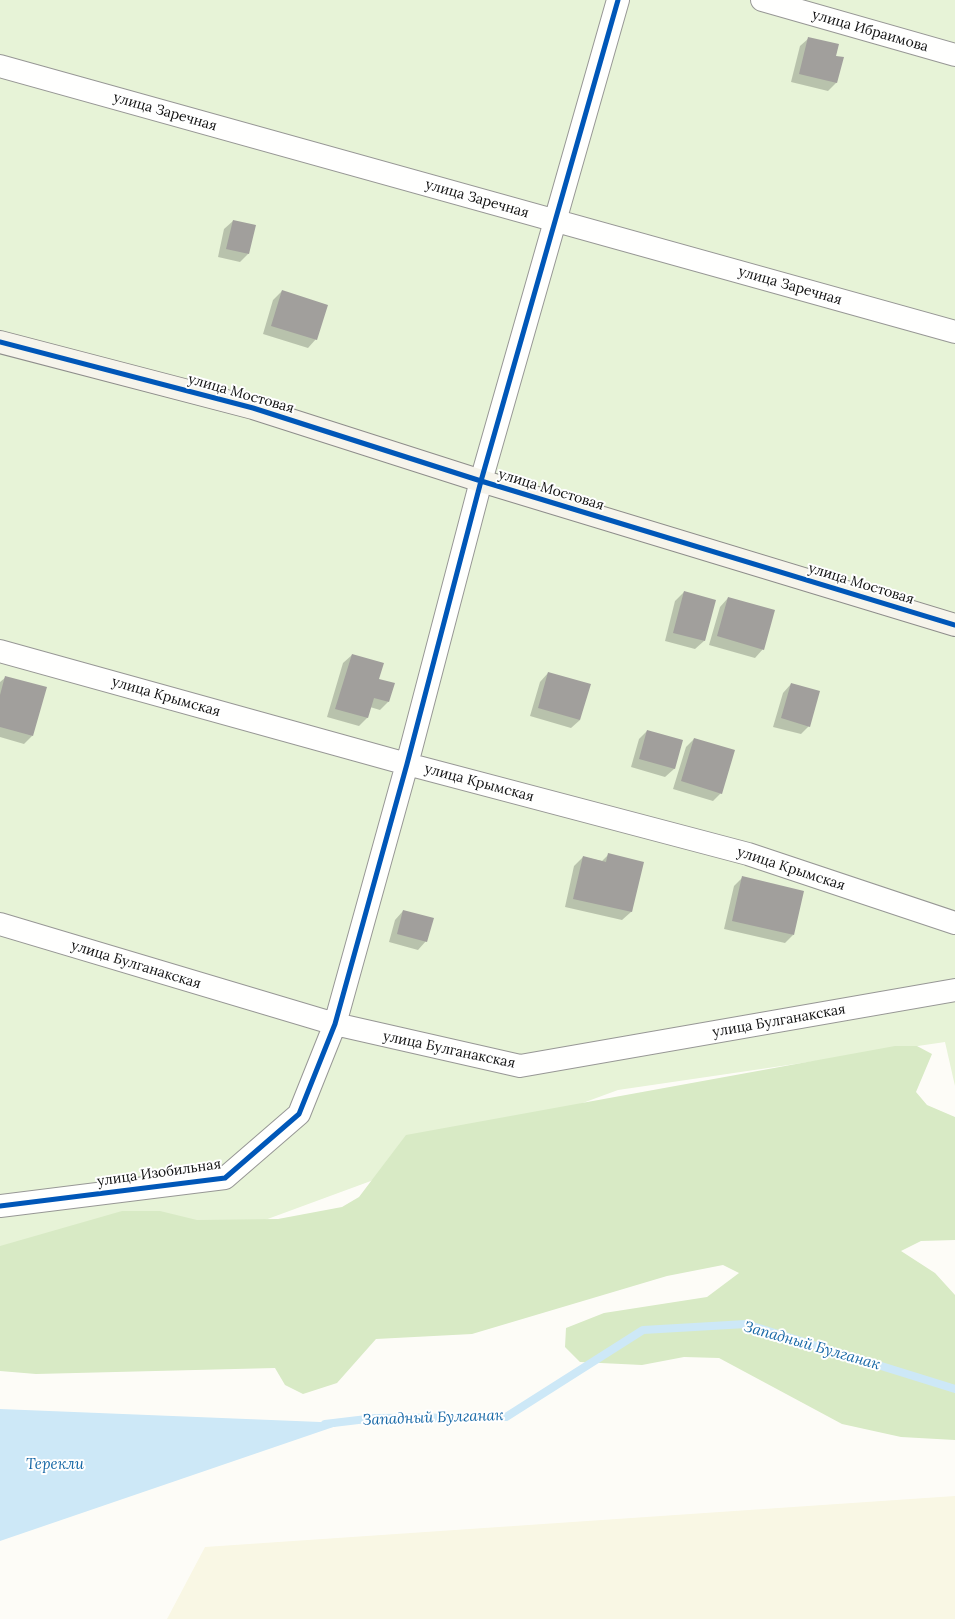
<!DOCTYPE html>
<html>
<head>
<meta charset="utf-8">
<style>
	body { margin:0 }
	canvas { display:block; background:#fdfcf7 }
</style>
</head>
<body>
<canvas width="955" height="1619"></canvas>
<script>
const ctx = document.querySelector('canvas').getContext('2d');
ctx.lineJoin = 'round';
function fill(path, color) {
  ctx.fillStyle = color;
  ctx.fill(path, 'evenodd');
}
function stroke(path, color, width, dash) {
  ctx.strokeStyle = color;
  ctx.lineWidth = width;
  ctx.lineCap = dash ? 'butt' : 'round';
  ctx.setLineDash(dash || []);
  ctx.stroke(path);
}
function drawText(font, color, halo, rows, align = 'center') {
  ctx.font = font + ' Lora,serif';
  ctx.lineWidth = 4;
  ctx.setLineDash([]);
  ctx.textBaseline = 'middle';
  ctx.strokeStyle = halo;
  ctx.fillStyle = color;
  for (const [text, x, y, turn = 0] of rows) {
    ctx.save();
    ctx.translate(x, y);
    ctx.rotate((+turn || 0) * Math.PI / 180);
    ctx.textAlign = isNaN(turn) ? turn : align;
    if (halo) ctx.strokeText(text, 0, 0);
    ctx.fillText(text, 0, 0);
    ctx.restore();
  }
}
const farmland = new Path2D(`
	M955,1496V1619H167L205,1547Z`);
const green = new Path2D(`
	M0,0H955V1086L945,1042L618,1090L235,1231L0,1249Z`);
const forest = new Path2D(`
	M895,1046H917L932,1054L916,1092L927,1105L955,1117V1240L921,1241L901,1251L935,1273L955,1295V1440L901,1437L842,1424L719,1358L684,1357L642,1365L580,1362L565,1347L566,1328L604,1313L707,1297L739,1273L723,1265L667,1276L472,1334L376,1339L337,1383L303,1394L285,1385L275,1368L36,1374L0,1371V1246L122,1211H160L197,1220L278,1219L342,1207L359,1197L406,1135Z`);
const water = new Path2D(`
	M0,1409L345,1423L0,1541Z`);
const shadow = new Path2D(`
	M809,38L835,56L842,58L836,83L828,91L791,82L800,46Z
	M233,221L248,254L240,262L218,257L224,229Z
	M282,291L316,339L308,348L263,334L273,300Z
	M684,592L704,641L695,649L665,641L675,601Z
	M728,598L763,649L755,658L709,645L720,607Z
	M352,655L378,679L388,702L380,710L370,707L367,718L359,726L327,717L343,663Z
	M548,673L580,720L571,728L530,716L540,682Z
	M6,677L32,736L24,744L0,737V682Z
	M791,684L809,726L801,734L773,727L783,693Z
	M647,731L682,741L674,769L665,777L631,767L639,739Z
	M694,739L721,793L713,801L673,789L686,747Z
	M609,854L642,863L631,912L622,920L565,907L574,866L583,857L602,861Z
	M742,878L793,935L785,943L724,929L734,886Z
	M403,911L426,941L418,950L389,942L395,920Z`);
const stream = new Path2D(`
	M325,1424L375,1418L506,1417L643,1330L746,1324L955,1389`);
const building = new Path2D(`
	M808,37L839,44L836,56L844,57L837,83L799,74Z
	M233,220L256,225L249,254L226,249Z
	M282,290L328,305L317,340L271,326Z
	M684,591L716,600L705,641L673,633Z
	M728,597L775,610L764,650L717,636Z
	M352,654L384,663L379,679L395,683L389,702L374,698L368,718L335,709Z
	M548,672L591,684L580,720L538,708Z
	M5,676L47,687L33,736L0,727V695Z
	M791,683L820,691L810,727L781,718Z
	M647,730L683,740L675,769L639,759Z
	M694,738L735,750L722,794L681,781Z
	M608,853L644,862L632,912L573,899L583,856L606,862Z
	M742,876L804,891L794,935L732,921Z
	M403,910L434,918L427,942L397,934Z`);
const street = new Path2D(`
	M762,0L955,55
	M0,66L955,332
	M0,651L407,764L748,854L955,923
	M0,924L335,1024L520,1066L955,990
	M0,1206L225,1178L299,1114L335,1024L407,764L481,481L618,0`);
const secondary = new Path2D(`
	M0,342L253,408L481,481L955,625`);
const cycleway = new Path2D(`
	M0,342L253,408L481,481L955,625
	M0,1206L225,1178L299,1114L335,1024L407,764L481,481L618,0`);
const streetNames = [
	["улица Ибраимова",870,31,16],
	["улица Заречная",165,112,16],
	["улица Заречная",477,199,16],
	["улица Заречная",790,286,16],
	["улица Мостовая",241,394,16],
	["улица Мостовая",551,490,17],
	["улица Мостовая",861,584,17],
	["улица Крымская",166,697,16],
	["улица Крымская",479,783,15],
	["улица Крымская",791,869,18],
	["улица Булганакская",136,965,17],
	["улица Булганакская",779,1021,-10],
	["улица Булганакская",449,1050,12],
	["улица Изобильная",159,1173,-8]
];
const waterNames = [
	["Западный Булганак",812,1346,16],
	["Западный Булганак",433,1418,-2],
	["Терекли",55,1465]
];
fill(farmland, '#f9f7e4');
fill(green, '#e7f3d7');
fill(forest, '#d8eac5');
fill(water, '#cde8f7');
fill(shadow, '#0003');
stroke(stream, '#cde8f7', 8);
fill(building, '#a19f9c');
stroke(street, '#979795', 24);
stroke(secondary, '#8e8d8b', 24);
stroke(street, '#fffffe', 22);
stroke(secondary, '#f6f4eb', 22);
stroke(cycleway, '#0057b8', 5);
drawText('14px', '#111', '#fff', streetNames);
drawText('italic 15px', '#1768a6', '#fff', waterNames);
</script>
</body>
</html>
